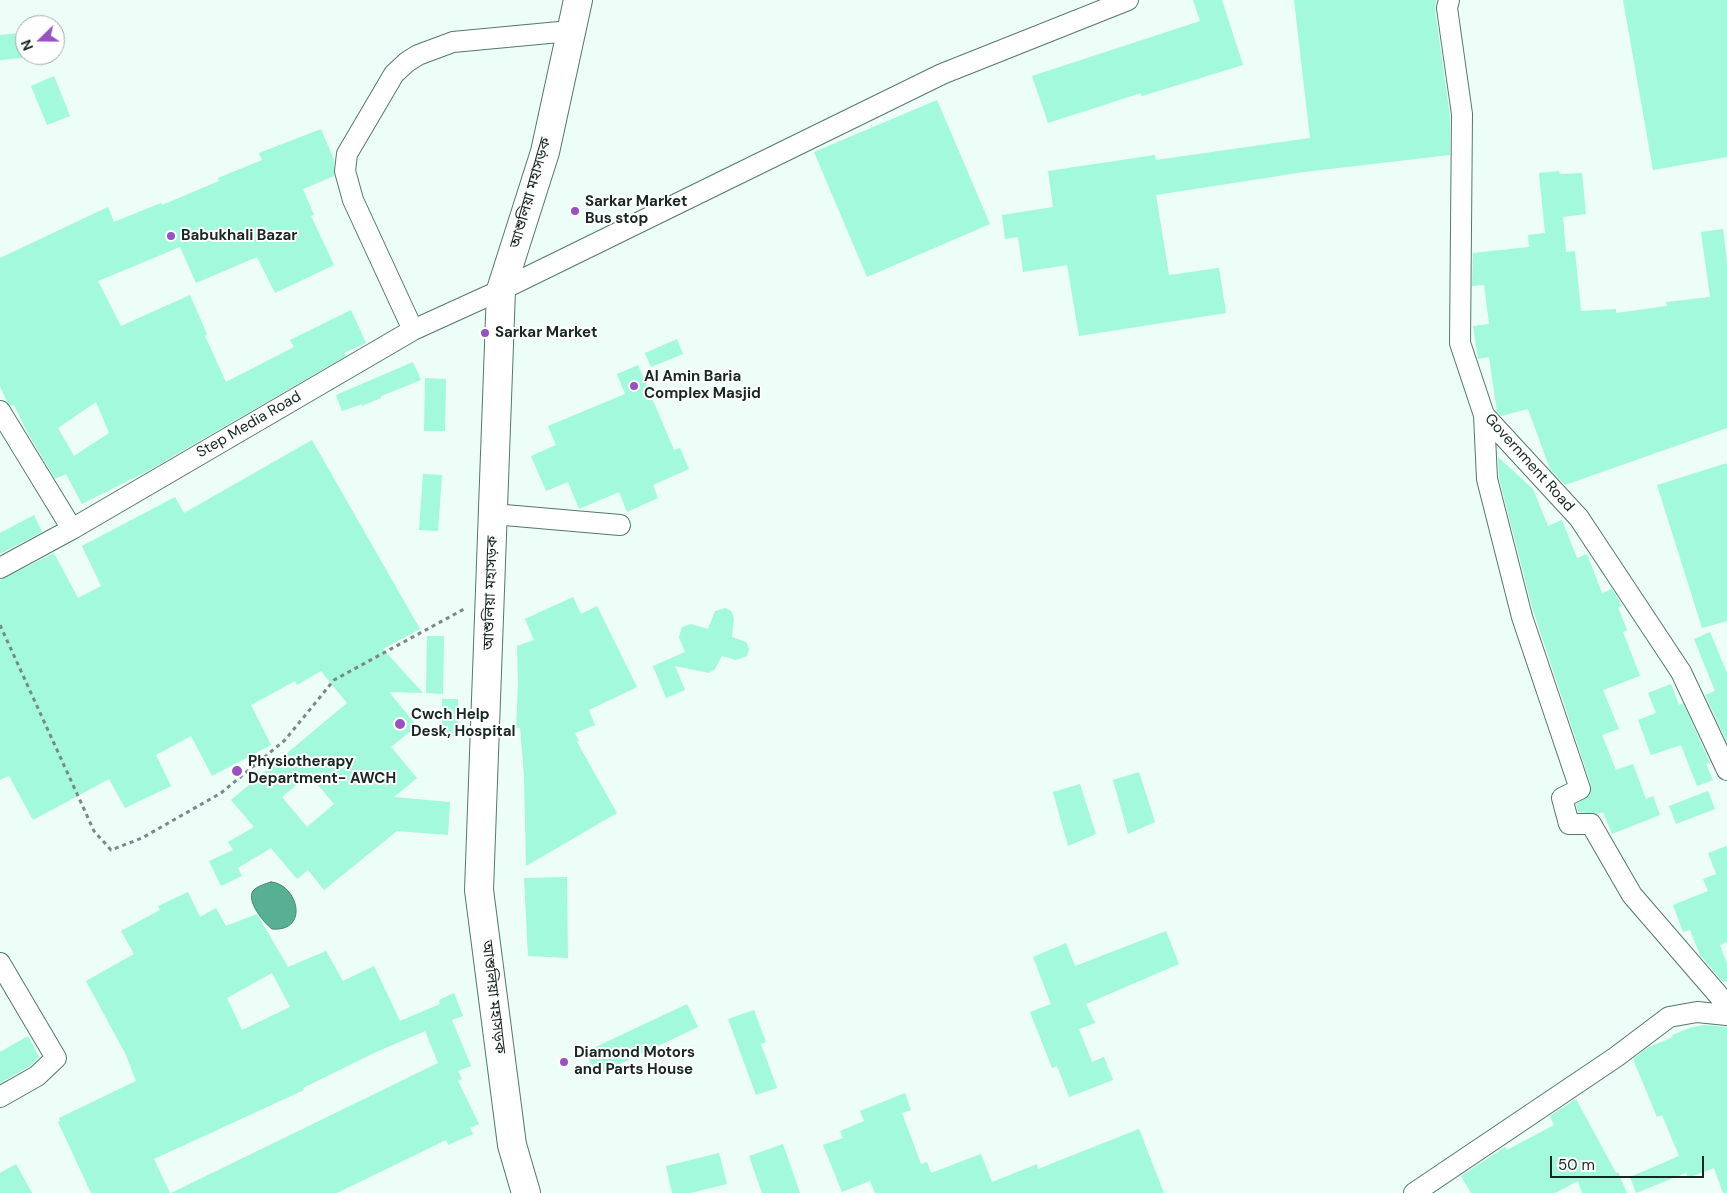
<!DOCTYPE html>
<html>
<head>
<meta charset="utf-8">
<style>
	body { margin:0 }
	#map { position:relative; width:1727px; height:1193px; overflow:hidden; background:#edfdf7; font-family:"DM Sans",sans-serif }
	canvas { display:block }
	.north { position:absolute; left:15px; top:15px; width:50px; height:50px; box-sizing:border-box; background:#fff; border:1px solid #a3a9a7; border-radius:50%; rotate:248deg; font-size:14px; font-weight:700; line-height:20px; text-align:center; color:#182722 }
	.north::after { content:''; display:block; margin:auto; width:18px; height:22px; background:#9850c3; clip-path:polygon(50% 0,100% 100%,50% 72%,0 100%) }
	.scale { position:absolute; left:1550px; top:1156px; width:154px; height:22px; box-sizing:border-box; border:2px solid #182722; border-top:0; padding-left:6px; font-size:15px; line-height:18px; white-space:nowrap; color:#182722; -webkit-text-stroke:4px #fff; paint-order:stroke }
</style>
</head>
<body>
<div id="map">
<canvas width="1727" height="1193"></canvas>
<div class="north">N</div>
<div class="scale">50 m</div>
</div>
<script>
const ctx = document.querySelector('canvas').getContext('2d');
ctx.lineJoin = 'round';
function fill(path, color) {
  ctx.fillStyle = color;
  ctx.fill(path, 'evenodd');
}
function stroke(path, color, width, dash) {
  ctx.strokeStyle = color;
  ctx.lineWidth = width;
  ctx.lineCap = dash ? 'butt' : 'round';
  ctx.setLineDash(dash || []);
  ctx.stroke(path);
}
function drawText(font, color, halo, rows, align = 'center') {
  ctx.font = font + ' "DM Sans","Noto Sans Bengali",sans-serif';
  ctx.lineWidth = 4;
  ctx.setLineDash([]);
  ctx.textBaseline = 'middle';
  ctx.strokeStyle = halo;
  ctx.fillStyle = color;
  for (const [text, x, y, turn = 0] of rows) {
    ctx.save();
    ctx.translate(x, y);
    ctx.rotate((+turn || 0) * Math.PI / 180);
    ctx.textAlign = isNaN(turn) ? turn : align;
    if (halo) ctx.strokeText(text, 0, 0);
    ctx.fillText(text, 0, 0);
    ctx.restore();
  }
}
const water = new Path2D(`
	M271,882C298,884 310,932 272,929C264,923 246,901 253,891C257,886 265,884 271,882Z`);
const building = new Path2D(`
	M1193,0H1222L1243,65L1142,96L1141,93L1048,123L1032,76L1200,21Z
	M1294,0H1436L1435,10L1450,116V155L1304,172L1156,195L1169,275L1219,268L1226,313L1079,336L1067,265L1023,272L1018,237L1005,239L1002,215L1053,207L1048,171L1155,155L1156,160L1310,138Z
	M1623,0H1727V157L1653,170Z
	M19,33L22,58L0,60V35Z
	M54,76L70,116L47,125L31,86Z
	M937,100L990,224L867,277L814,152Z
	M321,129L334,160V176L303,189L314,215L311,216L334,265L275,293L257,257L196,283L180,247L98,281L121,326L190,295L207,334L205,336L226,382L294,347L290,340L351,310L366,343L344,353L346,356L146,472L82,504L66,474L55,479L26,430L14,405L11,406L7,402L0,386V258L108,207L114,222L161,203L162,205L219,181L218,178L262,160L259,153ZM96,402L109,433L74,456L58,428Z
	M1559,171L1560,174L1582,173L1586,214L1563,217L1566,252L1575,251L1581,311L1616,309V313L1667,306L1666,302L1710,297L1701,232L1723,229L1727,263V428L1565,485L1550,469L1528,409L1501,416L1497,412L1489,357L1478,359L1473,326L1489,324L1484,285L1472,286L1473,253L1529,247L1528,235L1545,233L1539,173Z
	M677,339L683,354L651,367L645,353Z
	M413,362L421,380L381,396V398L362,406V404L342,411L336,395Z
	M638,365L674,450L680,448L689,469L653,485L658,498L627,512L619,492L579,509L568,482L546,491L531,456L556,445L548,426L625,394L617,374Z
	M425,378L446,379L445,431H424Z
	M312,440L420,629L383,649L423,693L389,692L417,726L391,747L417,778L394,797L450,802L448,835L397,831L324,890L308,870L297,879L271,848L238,868L242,876L221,886L209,861L233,850L228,842L254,827L231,800L347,703L321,671L297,685L295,681L251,705L271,745L212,776L191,736L156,755L171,786L125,808L109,779L33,820L9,776L0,780V580L54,553L78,598L101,586L82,546L175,497L184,513ZM309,774L334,804L307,827L282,797Z
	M1498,457L1533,489L1548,526L1562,520L1577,558L1587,554L1602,593L1612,589L1622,606L1618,607L1627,630L1623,632L1640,676L1603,690L1619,729L1602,735L1616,770L1633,764L1646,799L1653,796L1660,815L1612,834L1603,812L1597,814L1578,812L1576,804L1589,796L1591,785L1532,607L1499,478Z
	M1727,463V621L1702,628L1657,485Z
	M423,474L442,475L438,531L419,530Z
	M34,515L42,532L0,554V533Z
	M573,597L581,614L597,606L637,687L589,710L595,725L575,733L579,741L577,742L617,813L526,866L524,776L520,727L516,729L518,683L517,646L534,640L525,619Z
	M725,608L731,611L734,618L732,637L746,642L749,649L747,656L736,660L722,656L715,669L709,673L675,666L685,690L666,698L653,666L685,652L679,637L682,627L691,624L708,629L715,611Z
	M1710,632L1727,673V742L1705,695L1715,691L1694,639Z
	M427,636H444L443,694L426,693Z
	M1671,684L1679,705L1683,703L1710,763L1706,764L1713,780L1697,786L1681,745L1651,755L1638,720L1656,713L1648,693Z
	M442,699H458V737L442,736Z
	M1139,772L1155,822L1128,834L1113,780Z
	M1080,784L1096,834L1068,846L1053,792Z
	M1708,791L1715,809L1676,824L1669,806Z
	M1727,846V942L1720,945L1727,964V981L1723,982L1700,955L1690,930L1683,932L1673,905L1708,891L1703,879L1716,874L1708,853Z
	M567,877L568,958L528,956L524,878Z
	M188,892L200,917L216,908L226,926L257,914L288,967L326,951L343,981L374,966L400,1021L440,1004L439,1000L454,993L463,1016L452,1020L471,1066L458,1071L462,1079L458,1081L479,1124L470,1128L473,1134L448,1145L446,1140L337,1193H171L438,1063L425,1031L376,1052L303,1088L304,1090L154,1159L170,1193H91L58,1122L60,1121L59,1118L136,1081L126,1055L86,981L134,954L121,931L160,910L158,906ZM272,973L290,1007L242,1030L227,998Z
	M1166,931L1179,964L1086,1004L1095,1023L1079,1029L1092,1062L1104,1057L1113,1080L1069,1097L1057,1066L1052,1068L1030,1012L1051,1004L1033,957L1066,943L1075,966Z
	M687,1004L698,1027L597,1075L585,1052Z
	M754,1010L766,1042L761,1044L777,1088L756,1095L728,1019Z
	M1705,1025L1727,1027V1193H1723L1714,1168L1688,1178L1686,1173L1636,1193L1630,1177L1679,1156L1662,1115L1657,1117L1633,1059L1647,1048L1673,1037L1672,1035L1692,1027Z
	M28,1036L39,1057L30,1066L0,1083V1052Z
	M905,1093L911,1110L902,1113L921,1164L927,1162L931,1173L981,1154L992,1182L1037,1164L1038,1169L1139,1129L1164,1193H875L870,1181L842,1192L823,1145L843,1138L840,1131L864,1121L860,1111Z
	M1576,1099L1616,1173L1618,1172L1627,1193H1582L1578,1181L1555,1193H1471L1461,1176L1505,1147L1507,1150L1554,1125L1550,1116Z
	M783,1144L800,1193H762L749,1156Z
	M719,1153L727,1184L691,1193H672L666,1166Z
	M16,1164L32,1193H0V1173Z`);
const path = new Path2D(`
	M0,625L94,831L111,850L142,838L221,793L285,740L334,680L466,608`);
const minor = new Path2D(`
	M1449,0L1447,8L1462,114L1460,343L1484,415L1579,518L1681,672L1727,770
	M413,330L353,200L345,171L347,154L394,74L407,62L418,55L453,42L570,31
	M0,411L72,529
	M1484,415L1487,479L1522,617L1580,789L1562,798L1569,824H1591L1632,895L1727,1005
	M493,514L620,525
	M0,568L72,529L413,330L501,290L942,74L1128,0
	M0,963L56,1058L37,1076L0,1097
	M1414,1193L1616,1057L1669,1017L1697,1012L1727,1015`);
const highway = new Path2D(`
	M526,1193L512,1145L479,890L501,290L545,152L578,0`);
const markers = [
	[575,211,5,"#9850c3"],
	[171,236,5,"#9850c3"],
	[485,333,5,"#9850c3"],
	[634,386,5,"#9850c3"],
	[400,724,6,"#9850c3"],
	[237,771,6,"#9850c3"],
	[564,1062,5,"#9850c3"]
];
const streetNames = [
	["আশুলিয়া মহাসড়ক",531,193,-74],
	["Step Media Road",249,425,-30],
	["Government Road",1529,463,48],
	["আশুলিয়া মহাসড়ক",491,593,-88],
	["আশুলিয়া মহাসড়ক",493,997,83]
];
const poiNames = [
	["Sarkar Market",585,202],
	["Bus stop",585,219],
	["Babukhali Bazar",181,236],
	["Sarkar Market",495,333],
	["Al Amin Baria",644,377],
	["Complex Masjid",644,394],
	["Cwch Help",411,715],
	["Desk, Hospital",411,732],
	["Physiotherapy",248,762],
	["Department- AWCH",248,779],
	["Diamond Motors",574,1053],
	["and Parts House",574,1070]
];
fill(water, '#58af93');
stroke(water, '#458671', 1);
fill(building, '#a2f9db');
stroke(minor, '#54796c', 22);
stroke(highway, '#54796c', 30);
stroke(path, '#7a8984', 3, [4, 4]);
stroke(minor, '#fff', 20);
stroke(highway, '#fff', 28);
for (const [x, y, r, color] of markers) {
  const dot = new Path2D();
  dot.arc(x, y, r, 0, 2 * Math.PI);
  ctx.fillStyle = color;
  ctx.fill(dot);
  stroke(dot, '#fff', 2);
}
drawText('15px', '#182722', '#fff', streetNames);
drawText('bold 15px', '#182722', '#fff', poiNames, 'left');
</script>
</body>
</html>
